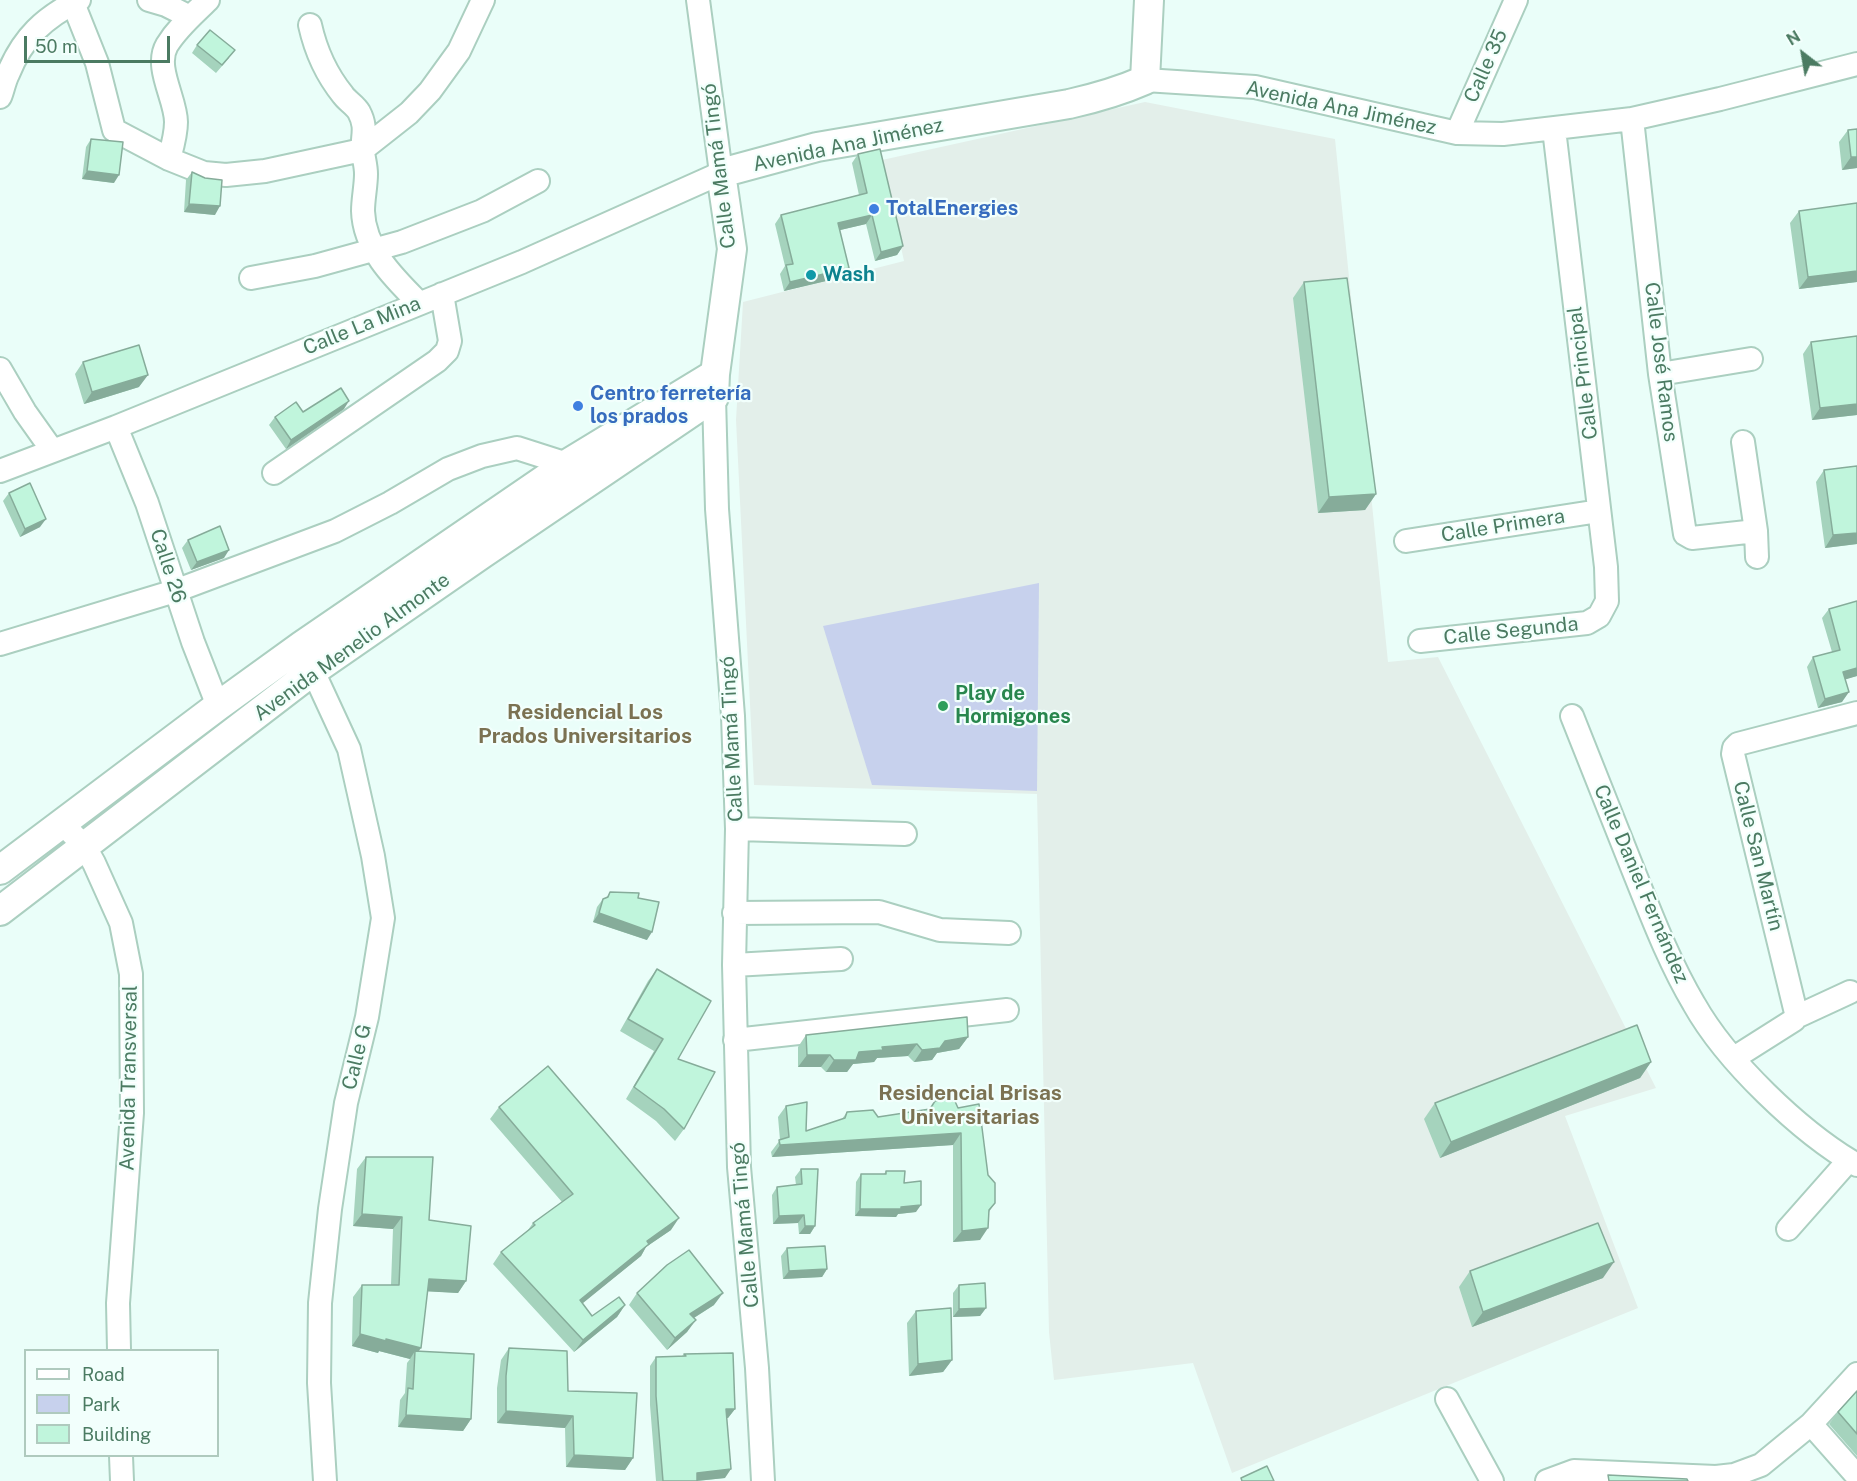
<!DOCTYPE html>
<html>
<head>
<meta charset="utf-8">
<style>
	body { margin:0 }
	#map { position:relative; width:1857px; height:1481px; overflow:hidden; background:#eafef9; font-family:"Public Sans",sans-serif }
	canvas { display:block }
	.legend { position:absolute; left:24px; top:1349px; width:195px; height:108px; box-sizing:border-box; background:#f2fffc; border:2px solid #afcabe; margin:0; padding:8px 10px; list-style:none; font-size:18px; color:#4b7b62 }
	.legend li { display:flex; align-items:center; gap:12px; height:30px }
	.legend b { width:30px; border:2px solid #afcabe }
	.north { position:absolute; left:1773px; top:24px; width:60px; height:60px; -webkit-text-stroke:4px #f2fffc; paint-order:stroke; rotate:329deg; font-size:16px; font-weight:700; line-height:24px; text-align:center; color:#4b7b62 }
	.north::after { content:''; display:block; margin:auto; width:21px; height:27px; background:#4b7b62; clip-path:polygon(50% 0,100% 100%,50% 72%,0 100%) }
	.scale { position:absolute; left:24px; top:36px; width:146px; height:27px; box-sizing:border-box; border:3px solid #4b7b62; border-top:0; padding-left:8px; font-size:18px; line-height:21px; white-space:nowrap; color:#4b7b62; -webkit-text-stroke:4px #f2fffc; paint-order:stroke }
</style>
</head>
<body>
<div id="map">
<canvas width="1857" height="1481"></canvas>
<ul class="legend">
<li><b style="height:8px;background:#fff"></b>Road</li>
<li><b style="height:16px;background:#c7d1ed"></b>Park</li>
<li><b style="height:16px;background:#c0f5dc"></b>Building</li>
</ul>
<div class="north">N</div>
<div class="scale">50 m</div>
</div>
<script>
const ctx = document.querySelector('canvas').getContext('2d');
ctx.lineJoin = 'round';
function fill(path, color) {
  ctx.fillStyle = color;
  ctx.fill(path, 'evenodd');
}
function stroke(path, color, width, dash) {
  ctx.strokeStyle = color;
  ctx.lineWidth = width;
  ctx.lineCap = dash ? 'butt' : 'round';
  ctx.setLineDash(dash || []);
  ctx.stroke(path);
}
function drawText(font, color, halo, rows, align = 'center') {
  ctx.font = font + ' "Public Sans",sans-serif';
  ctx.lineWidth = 4.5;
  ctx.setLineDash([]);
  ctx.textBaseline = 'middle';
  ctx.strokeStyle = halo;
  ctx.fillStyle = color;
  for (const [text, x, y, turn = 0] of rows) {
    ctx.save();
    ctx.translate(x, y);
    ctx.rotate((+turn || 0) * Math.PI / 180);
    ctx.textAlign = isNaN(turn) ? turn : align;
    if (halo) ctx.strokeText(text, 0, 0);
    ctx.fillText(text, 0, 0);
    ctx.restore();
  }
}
const industrial = new Path2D(`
	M1145,102L1335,139L1388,662L1438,657L1656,1088L1565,1116L1638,1308L1232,1473L1193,1363L1054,1380L1049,1332L1037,794L754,785L736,420L743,302L904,261L882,160Z`);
const green = new Path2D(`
	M1039,583L1037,791L872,785L823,626Z`);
const minor = new Path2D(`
	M149,0L166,5L190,17
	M73,3L97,63L114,130L169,159L204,173L226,175L265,171L362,150L409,113L430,91L459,51L483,0
	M310,25C316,52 326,74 343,95C347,101 355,105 359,112C368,129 361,137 363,152C364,160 366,166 366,174C366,186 363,199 363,211C364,249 394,278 419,303
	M1145,80L1255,87L1457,133L1503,134L1632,119L1720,99L1857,64
	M0,97C3,90 4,82 8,74C23,37 44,18 79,0
	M1632,119L1660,374L1685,534L1692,538L1756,531
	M1457,133L1516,0
	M169,159C172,148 176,135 176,122C176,99 154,67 167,45C178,27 194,14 208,0
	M251,278L315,266L402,242L482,211L538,181
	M0,369L25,412L52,450
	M1660,374L1751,359
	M714,397L717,509L733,716L737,829L734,965L739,1167L757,1368L763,1481
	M116,427L147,503L193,642L218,706
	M1743,442L1756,531L1757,557
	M0,471L116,427L522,262L721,173L698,0
	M274,473L437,361L447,351L450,341L442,294
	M1406,541L1599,511
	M1420,641L1587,623L1599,616L1607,601L1606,567L1554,129
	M0,644L175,591L335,531L390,503L448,469L482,456L517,448L567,464
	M306,656L349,749L373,856L383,918L367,1017L346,1103L330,1209L320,1303L319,1383L325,1481
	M1572,716C1592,766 1612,817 1632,867C1651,914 1668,960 1694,1004C1726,1061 1800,1132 1857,1165
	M62,823L85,847L94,863L121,923L131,974L132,1113L118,1303L119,1350
	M737,829L905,834
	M734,913L879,912L940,930L1009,933
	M734,965L841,959
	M1796,1017L1850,992
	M735,1040L1007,1010
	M1734,1058L1794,1020L1796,1013L1733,754L1734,748L1738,744L1857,713
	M1788,1229L1849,1160
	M1447,1399L1492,1481
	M1811,1424L1857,1476
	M121,1456L122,1481
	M1547,1481L1574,1471L1716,1477L1734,1475L1761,1465L1811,1424L1857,1374`);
const tertiary = new Path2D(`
	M0,870L218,706L301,646L567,464L715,374
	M0,911L313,671L482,554L714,397L715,374L732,249L721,173L817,147L1069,104C1096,98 1120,91 1145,80L1149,0`);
const wall = new Path2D(`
	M197,45L229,58L216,73L192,53Z
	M1848,130L1857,168L1842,170L1839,142Z
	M91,139L114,183L82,179L86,147Z
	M858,154L903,246L897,255L875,261L866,224L840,230L843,277L784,291L780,274L785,266L775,224L781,215L859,195L852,163Z
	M192,172L215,215L184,212L186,180Z
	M1799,211L1857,282L1799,289L1790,223Z
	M1304,282L1376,494L1365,510L1318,513L1293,298Z
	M1857,336V415L1812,420L1803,354L1811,342Z
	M83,362L139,387L84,404L75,374Z
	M344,409L286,449L269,425L275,417L303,412Z
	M1857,466V544L1825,548L1816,482L1824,470Z
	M9,493L40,527L20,537L3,501Z
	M188,540L224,558L191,570L182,548Z
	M1829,609L1857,676L1845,679L1842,702L1818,708L1807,667L1813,657L1832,652L1822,618Z
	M610,892L638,898L647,940L593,922L597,907L603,899L606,898Z
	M657,969L678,1059L684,1129L675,1141L656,1121L626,1099L654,1051L620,1031L648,981Z
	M806,1035L968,1037L959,1049L937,1053L932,1060L914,1062L908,1056L877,1058L874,1062L853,1064L847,1072H826L821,1067H798V1047Z
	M1651,1062L1640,1078L1440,1158L1424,1119L1435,1103Z
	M954,1099L988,1175L995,1203L989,1212L980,1240L953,1242V1145L772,1157L771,1152L780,1140L778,1117L786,1106L806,1131L842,1119L847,1112L878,1117L930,1109Z
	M499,1107L671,1230L646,1247L641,1256L582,1303L592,1316L625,1305L617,1317L574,1352L493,1264L501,1252L528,1230L533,1223L562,1202L490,1119Z
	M366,1157L429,1220L466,1281L458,1293L427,1291L419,1351L471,1419L463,1431L398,1427L400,1400L405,1393L407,1363L410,1359L379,1351L378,1353L352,1346L353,1297L362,1285H391L393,1229L353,1226L357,1169Z
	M801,1169L815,1226L810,1234H799L798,1223L773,1224L772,1195L777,1187L796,1185L795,1177Z
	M886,1171L904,1183L916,1212L898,1214L896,1217L855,1216L856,1182L861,1174H884Z
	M787,1248L827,1269L822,1277L783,1279L781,1256Z
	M1470,1271L1603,1278L1472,1327L1459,1287Z
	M959,1285L986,1308L980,1316L953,1317V1293Z
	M637,1293L714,1305L694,1318L687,1332L667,1350L629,1305Z
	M916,1311L952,1360L943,1372L909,1376L907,1323Z
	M509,1348L568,1391L633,1458L625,1470L566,1467L565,1428L497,1423V1388L501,1360Z
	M684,1354L735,1409L728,1418H727L725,1478L697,1481H656L650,1405V1366L656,1357L682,1356Z
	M1857,1391V1456L1829,1424L1838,1412Z`);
const shadedWall = new Path2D(`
	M1851,157H1857V168L1842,170Z
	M87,171L119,175L114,183L82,179Z
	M189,204L220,206L215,215L184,212Z
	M872,215L866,224L832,232L838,223Z
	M903,246L897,255L875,261L881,252Z
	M849,268L843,277L784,291L790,282Z
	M1857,271V282L1799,289L1808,277Z
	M148,375L139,387L84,404L92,392Z
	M349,401L344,409L286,449L291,440Z
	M1857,404V415L1812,420L1820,408Z
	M1376,494L1365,510L1318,513L1329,497Z
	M46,519L40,527L20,537L25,529Z
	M1857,533V544L1825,548L1833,535Z
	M229,550L224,558L191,570L197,562Z
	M1857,668V676L1837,682L1843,672Z
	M1849,692L1842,702L1818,708L1825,699Z
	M599,913L652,932L647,940L593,922Z
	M968,1037L959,1049L937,1053L932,1060L914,1062L922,1050L945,1041Z
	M917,1044L908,1056L877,1058L874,1062L853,1064L847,1072H826L834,1060L859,1052L882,1047Z
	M807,1055H830L821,1067H798Z
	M1651,1062L1640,1078L1440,1158L1451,1142Z
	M961,1133L953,1145L772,1157L780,1145Z
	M921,1205L916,1212L898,1214L896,1217L855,1216L860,1209Z
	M362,1214L402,1217L393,1229L353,1226Z
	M804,1215L798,1223L773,1224L779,1216Z
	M679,1218L671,1230L646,1247L641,1256L572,1312L580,1300L647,1241Z
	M805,1226H815L810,1234H799Z
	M988,1228L980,1240L953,1242L962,1231Z
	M1614,1262L1603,1278L1472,1327L1483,1312Z
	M827,1269L822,1277L783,1279L789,1271Z
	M429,1279L466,1281L458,1293L420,1291Z
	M723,1293L714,1305L681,1326L690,1314Z
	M625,1305L617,1317L574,1352L583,1340Z
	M986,1308L980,1316L953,1317L959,1309Z
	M696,1320L687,1332L667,1350L675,1338Z
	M360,1334L386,1339L421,1348L415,1356V1351L410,1359L379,1351L378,1353L352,1346Z
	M952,1360L943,1372L909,1376L918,1364Z
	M726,1409H735L728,1418H719Z
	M506,1411L573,1416L565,1428L497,1423Z
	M406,1415L471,1419L463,1431L398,1427Z
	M574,1455L633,1458L625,1470L566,1467Z
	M731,1469L725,1478L696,1481L697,1473Z`);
const building = new Path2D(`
	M210,30L235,50L222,65L197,45Z
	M1857,129V157H1851L1848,130Z
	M91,139L123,142L119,175L87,171Z
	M880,149L903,246L881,252L872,215L838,223L849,268L790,282L786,265L793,264L781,215L867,193L858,154Z
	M192,172L205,178L222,180L220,206L189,204Z
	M1857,203V271L1808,277L1799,211Z
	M1347,278L1376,494L1329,497L1304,282Z
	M1857,336V404L1820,408L1811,342Z
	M139,345L148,375L92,392L83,362Z
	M341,388L349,401L291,440L275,417L296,402L303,412Z
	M1857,466V533L1833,535L1824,470Z
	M30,483L46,519L25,529L9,493Z
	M220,526L229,550L197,562L188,540Z
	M1857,601V668L1843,672L1849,692L1825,699L1813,657L1840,650L1829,609Z
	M610,892L639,893L638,898L659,902L652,932L599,913L603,899L608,897Z
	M657,969L711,1001L678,1059L715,1072L684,1129L664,1109L634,1087L663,1039L628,1019Z
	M967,1017L968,1037L945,1041L940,1048L922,1050L917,1044L882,1047L883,1050L859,1052L856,1060H834L830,1055H807L806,1035Z
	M1637,1025L1651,1062L1451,1142L1435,1103Z
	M548,1066L679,1218L647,1241L649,1244L580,1300L592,1316L619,1297L625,1305L583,1340L501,1252L535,1225L533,1223L573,1194L499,1107Z
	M954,1099L958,1108L979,1104L988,1175L995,1183V1203L989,1210L988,1228L962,1231L961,1133L780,1145L779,1140L789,1137L786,1106L807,1102L806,1131L845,1118L847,1112L873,1110L878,1117L930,1109L935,1101Z
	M366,1157H433L429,1220L471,1226L466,1281L429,1279L421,1348L386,1339V1341L360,1334L362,1285H399L402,1217L362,1214Z
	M801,1169H818L815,1226H805L804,1215L779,1216L777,1187L802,1184Z
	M886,1171H905L904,1183L921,1181V1205L901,1207V1209H860L861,1174H886Z
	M1598,1223L1614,1262L1483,1312L1470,1271Z
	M825,1246L827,1269L789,1271L787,1248Z
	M689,1250L723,1293L690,1314L696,1320L675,1338L637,1293L667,1265Z
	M985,1283L986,1308L959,1309V1285Z
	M951,1308L952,1360L918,1364L916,1311Z
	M509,1348L567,1351L568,1391L637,1393L633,1458L574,1455L573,1416L506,1411V1376Z
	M415,1351L474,1354L471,1419L406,1415L408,1388L413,1389Z
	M733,1353L735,1409H726L731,1469L697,1473V1481H663L656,1396V1357L686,1356L684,1354Z
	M1857,1391V1434L1838,1412Z
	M1267,1466L1274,1481H1242L1241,1478Z
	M1608,1475L1687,1479L1688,1481H1609Z`);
const markers = [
	[874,209,6,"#3f7fe0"],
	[811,275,6,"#0f9aa8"],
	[578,406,6,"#3f7fe0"],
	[943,706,6,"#2e9e5b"]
];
const streetNames = [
	["Calle 35",1486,66,-66],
	["Avenida Ana Jiménez",1341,108,12],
	["Avenida Ana Jiménez",848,145,-12],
	["Calle Mamá Tingó",719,166,-97],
	["Calle La Mina",362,326,-22],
	["Calle José Ramos",1661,362,83],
	["Calle Principal",1583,373,-97],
	["Calle Primera",1503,526,-9],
	["Calle 26",168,566,72],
	["Calle Segunda",1511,631,-6],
	["Avenida Menelio Almonte",352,647,-36],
	["Calle Mamá Tingó",732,739,-93],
	["Calle San Martín",1758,856,76],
	["Calle Daniel Fernández",1641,884,67],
	["Calle G",357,1057,-76],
	["Avenida Transversal",129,1078,-89],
	["Calle Mamá Tingó",745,1225,-95]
];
const shopNames = [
	["TotalEnergies",886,209],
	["Centro ferretería",590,394],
	["los prados",590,417]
];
const cultureNames = [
	["Wash",823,275]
];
const leisureNames = [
	["Play de",955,694],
	["Hormigones",955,717]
];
const neighbourhoodNames = [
	["Residencial Los",585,713],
	["Prados Universitarios",585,737],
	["Residencial Brisas",970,1094],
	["Universitarias",970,1118]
];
fill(industrial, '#e3efea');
fill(green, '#c7d1ed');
stroke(minor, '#abcfc0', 26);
stroke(tertiary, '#abcfc0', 32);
stroke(minor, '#fff', 22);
stroke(tertiary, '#fff', 28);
fill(wall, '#a5d3bd');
fill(shadedWall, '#86ac9a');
fill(building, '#c0f5dc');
stroke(building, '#86ac9a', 1.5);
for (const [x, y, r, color] of markers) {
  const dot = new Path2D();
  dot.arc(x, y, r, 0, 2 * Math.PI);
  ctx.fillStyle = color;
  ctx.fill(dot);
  stroke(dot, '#f2fffc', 2);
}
drawText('20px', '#4b7b62', '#f2fffc', streetNames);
drawText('bold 20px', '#366cbe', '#f2fffc', shopNames, 'left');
drawText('bold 20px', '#0d838f', '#f2fffc', cultureNames, 'left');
drawText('bold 20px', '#27864d', '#f2fffc', leisureNames, 'left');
drawText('bold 21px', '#7b7252', '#f2fffc', neighbourhoodNames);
</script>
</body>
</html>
